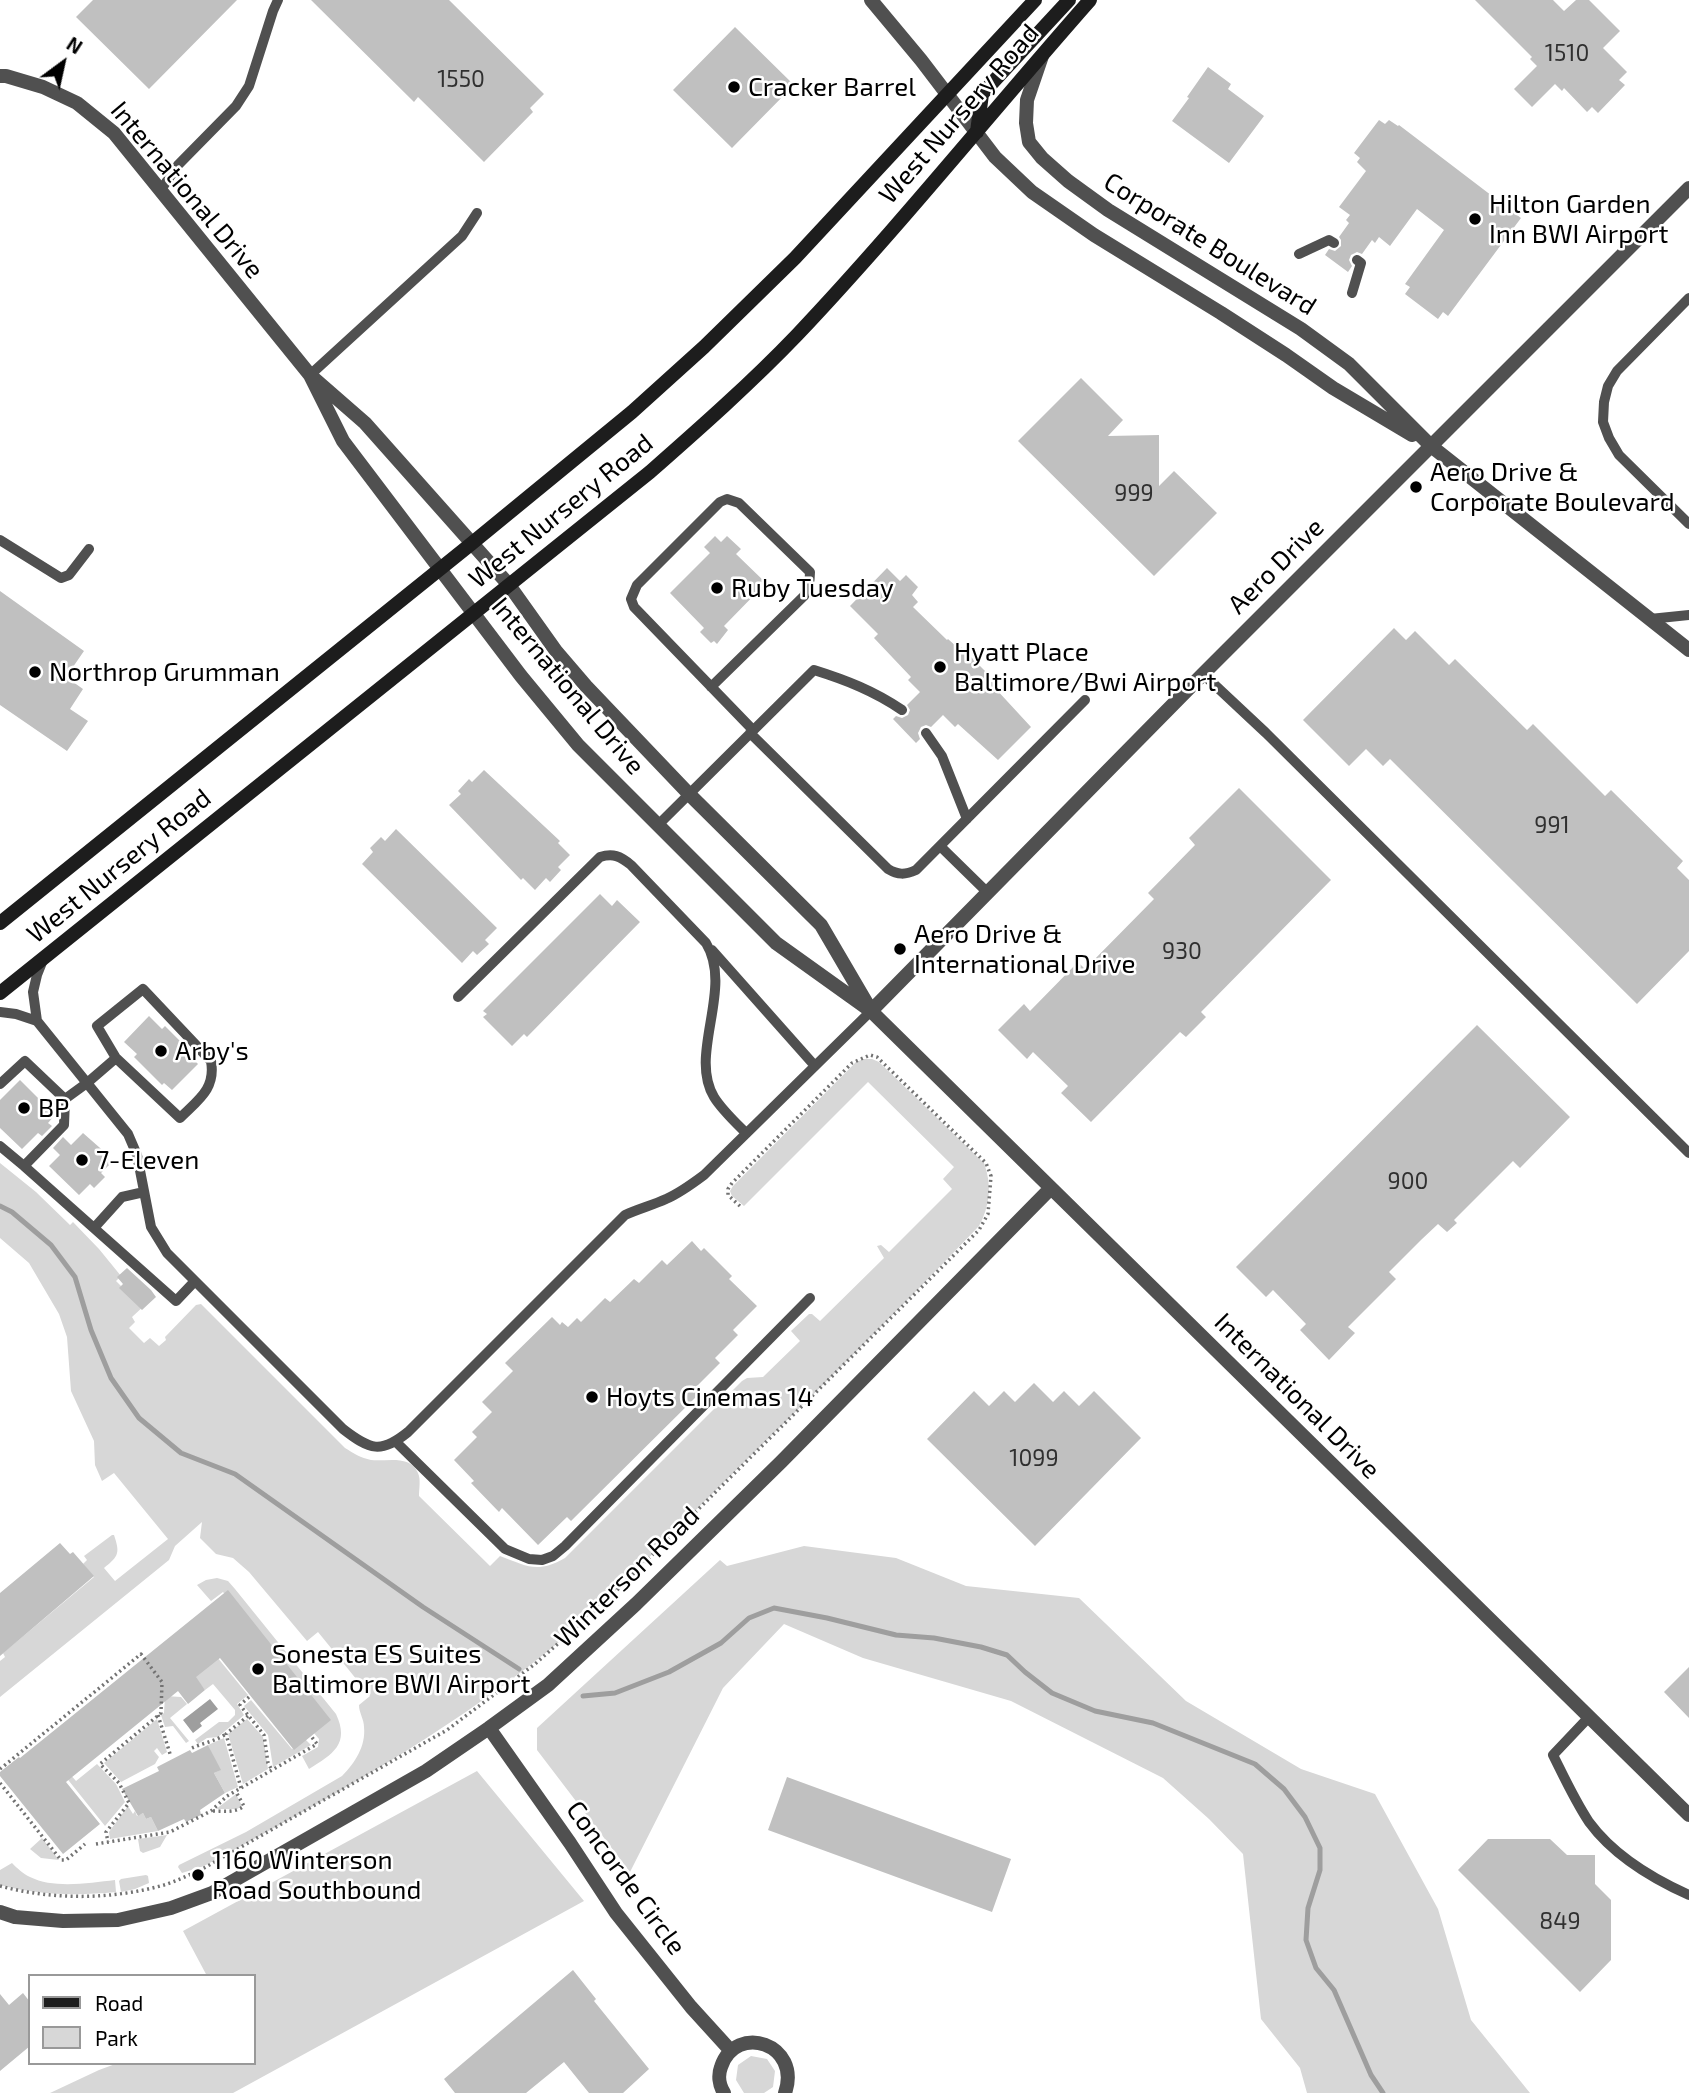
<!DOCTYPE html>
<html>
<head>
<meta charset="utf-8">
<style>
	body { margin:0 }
	#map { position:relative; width:1689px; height:2093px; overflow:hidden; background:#fff; font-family:"Exo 2",sans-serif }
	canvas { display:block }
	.legend { position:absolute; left:28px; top:1974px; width:228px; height:91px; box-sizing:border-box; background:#fff; border:2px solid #999; margin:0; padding:9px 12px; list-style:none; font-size:21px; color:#000 }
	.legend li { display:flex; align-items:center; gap:14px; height:35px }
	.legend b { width:35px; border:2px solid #999 }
	.north { position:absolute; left:28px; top:28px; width:70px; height:70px; -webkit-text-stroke:5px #fff; paint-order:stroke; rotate:33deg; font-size:19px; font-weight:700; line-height:28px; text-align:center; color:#000 }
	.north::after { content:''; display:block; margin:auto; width:24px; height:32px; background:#000; clip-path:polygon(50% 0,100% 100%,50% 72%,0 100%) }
</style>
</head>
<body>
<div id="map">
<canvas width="1689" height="2093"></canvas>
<ul class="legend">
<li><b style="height:9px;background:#1d1d1d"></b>Road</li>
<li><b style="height:19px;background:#d7d7d7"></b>Park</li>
</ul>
<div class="north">N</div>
</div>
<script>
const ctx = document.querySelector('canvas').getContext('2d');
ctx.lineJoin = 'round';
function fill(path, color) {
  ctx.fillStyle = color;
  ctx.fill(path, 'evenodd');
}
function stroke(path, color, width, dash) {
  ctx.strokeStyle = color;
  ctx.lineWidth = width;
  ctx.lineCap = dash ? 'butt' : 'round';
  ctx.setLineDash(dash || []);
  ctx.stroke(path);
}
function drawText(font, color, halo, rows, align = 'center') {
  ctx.font = font + ' "Exo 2",sans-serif';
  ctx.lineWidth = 5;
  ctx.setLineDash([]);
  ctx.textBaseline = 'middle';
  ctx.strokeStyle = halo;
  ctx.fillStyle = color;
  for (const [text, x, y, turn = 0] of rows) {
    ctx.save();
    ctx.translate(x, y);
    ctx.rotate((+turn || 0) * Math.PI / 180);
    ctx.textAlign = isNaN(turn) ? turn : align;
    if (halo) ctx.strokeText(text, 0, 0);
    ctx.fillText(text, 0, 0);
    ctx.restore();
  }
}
const green = new Path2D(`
	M864,1059H872L879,1062L984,1163C992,1184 990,1206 979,1226C893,1316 804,1404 715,1491C660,1545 607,1604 548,1651C441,1737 323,1802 204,1866L182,1873L178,1867L179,1865L246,1832L342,1776C355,1763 366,1746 364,1727C364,1719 359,1713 359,1705L370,1696L318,1632L307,1641L249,1572L233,1558L216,1554L200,1538L202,1522L175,1546L169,1560L0,1697V1661L5,1657L3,1653L94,1577L83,1564L87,1560L84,1556L112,1535H114C120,1553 119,1556 104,1568L115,1581L168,1539L114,1473L102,1481L95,1465L94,1441L71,1391L67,1337L59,1314L29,1263L0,1238V1163L36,1192L70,1225L73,1222L99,1249L121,1276L116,1281L138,1303L145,1305L132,1317L135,1322L129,1328L144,1343L150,1338L159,1346L166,1340L165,1337L196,1305L201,1304L345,1448C353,1453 361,1458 371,1460C386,1462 410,1454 418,1473C421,1479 419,1489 419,1496L490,1566L500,1556C527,1566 537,1574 565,1558L742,1381L747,1378L763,1377L800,1341L791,1331L809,1314H812L820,1321L884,1258L877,1246L881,1245L889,1252L952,1189L943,1179L954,1167L868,1082L744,1206L732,1196L730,1191L733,1186L856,1062Z
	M804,1546L896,1558L966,1586L1079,1598L1186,1701L1301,1769L1375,1794L1438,1909L1471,2020L1530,2093H1307L1300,2068L1261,2019L1243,1854L1209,1819L1163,1778L1011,1701L863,1658L784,1624L723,1688L630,1872L537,1750V1728L720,1560L727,1566Z
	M217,1578L228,1581L235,1589L336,1714C350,1744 333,1754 309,1769L302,1756L318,1747L319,1739L313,1732L327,1720L223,1592L211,1601L197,1585L206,1580Z
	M217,1657L248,1695L237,1704L244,1715L218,1737L207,1738L198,1744L195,1740L219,1722H228L235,1715V1710L213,1684L205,1690L194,1676Z
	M165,1696L181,1697L187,1704L170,1718L189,1741L186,1743L173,1726L165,1727L161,1715L164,1713Z
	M251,1700L292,1749L305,1739L311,1745L273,1767L268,1735L244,1706Z
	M157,1719L167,1752L162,1755L157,1748L154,1751L159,1757L155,1764L121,1782L104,1763Z
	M247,1719L263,1737L268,1769L243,1784L228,1734Z
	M224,1738L238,1787L225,1793L214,1773L220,1770L208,1745Z
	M97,1764L116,1784L125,1802L105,1826L65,1776L69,1773L76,1781Z
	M477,1771L584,1901L233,2093H50L99,2070L118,2063H254V1976H207L183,1931Z
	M236,1794L242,1806L237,1809H216Z
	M128,1806L133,1814L135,1811L137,1816L143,1813L146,1819L151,1817L158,1831L110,1839L109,1832Z
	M167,1835L160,1847L143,1853L140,1851L138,1839Z
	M42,1838L59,1860L41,1858L30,1849Z
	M12,1863C17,1868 23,1874 30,1877C54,1889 89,1883 115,1880L116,1892C77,1896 38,1895 0,1885V1870Z
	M146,1875L148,1876L149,1883L135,1889L121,1892L119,1881L121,1879Z
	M751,2056L767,2059L775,2071L773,2087L764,2093H744L736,2080L738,2065Z`);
const water = new Path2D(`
	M210,1699L218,1709L200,1723L202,1726L193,1733L183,1720Z`);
const stream = new Path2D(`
	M0,1206L12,1212L51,1245L75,1277L91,1330L111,1378L139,1418L181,1453L235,1474L423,1607L519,1669
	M583,1696L615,1693L669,1672L721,1643L749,1618L774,1608L827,1618L896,1635L934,1638L981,1647L1007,1655L1025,1672L1052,1693L1095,1711L1153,1723L1255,1764L1284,1789L1305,1817L1320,1848V1870L1308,1908L1306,1940L1316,1968L1334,1990L1371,2075L1383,2093`);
const building = new Path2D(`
	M93,0H237L149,89L76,17Z
	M311,0H449L544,94L530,108L533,112L484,162L418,97L414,102Z
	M1475,0H1553L1564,11L1576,0H1589L1620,31L1603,48L1627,72L1619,80L1625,85L1598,113L1592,107L1587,112L1564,88L1562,91L1555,84L1532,107L1514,89L1537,66L1530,59L1532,57Z
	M735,27L794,85L732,148L673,90Z
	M1208,67L1231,84L1228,89L1264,116L1229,163L1172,121L1189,98L1187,97Z
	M1379,120L1385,124L1389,120L1398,126L1399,125L1521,218L1448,316L1443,312L1438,319L1405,294L1410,287L1405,284L1444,230L1417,209L1390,246L1379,237L1375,243L1372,240L1362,254L1357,252L1351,255L1349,260L1352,266L1348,272L1325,255L1329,249L1335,251L1341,246V240L1339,237L1349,223L1346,220L1350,215L1339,207L1366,171L1357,162L1360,158L1354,153Z
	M1081,378L1123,420L1108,436L1159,435V486L1174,471L1217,513L1154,576L1018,441Z
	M715,536L721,542L727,536L741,549L736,554L766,583L724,626L728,630L717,644L714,641L711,643L700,632L704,628L670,593L710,553L704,547Z
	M887,568L900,581L906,575L918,587L912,595L918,602L913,607L947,640L948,639L958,648L960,646L989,675L987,677L997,686L995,688L1031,727L998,760L958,724L955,727L943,715L931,727L926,725L921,727L918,733L920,739L916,743L893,719L896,716L902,718L908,715L910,710L907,705L920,692L908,680L911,677L874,638L878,634L850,606Z
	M0,591L84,651L66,677L83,689L70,709L88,721L67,751L0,705Z
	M1394,628L1406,640L1415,631L1449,665L1455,659L1527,730L1533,724L1605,796L1611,790L1683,861L1677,868L1689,880V951L1637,1004L1390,759L1383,766L1366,749L1349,766L1303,720Z
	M484,770L560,841L558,843L570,855L558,867L561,870L550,882L546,878L535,890L523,878L521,880L449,805L461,794L458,791L469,779L472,782Z
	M1239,788L1331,880L1201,1012L1206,1017L1186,1037L1180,1032L1091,1122L1061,1093L1068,1086L1033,1052L1027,1059L998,1030L1024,1004L1030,1011L1078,962L1085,969L1154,899L1148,893L1195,845L1189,838Z
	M396,829L497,928L485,940L489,944L477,955L473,951L462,963L362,864L373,852L370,848L381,837L385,841Z
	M600,894L612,906L617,900L640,922L527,1037L524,1034L512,1046L483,1017L487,1014L483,1011Z
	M149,1016L162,1029L165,1026L180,1041L192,1054L190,1056L198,1064L172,1090L164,1083L162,1085L134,1057L137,1054L124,1042Z
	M1477,1025L1570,1117L1520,1168L1513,1161L1454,1220L1457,1223L1447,1232L1438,1224L1421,1240L1389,1272L1396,1279L1348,1327L1355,1333L1329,1360L1300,1330L1306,1324L1273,1290L1266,1297L1236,1267Z
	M20,1080L55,1115L48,1123L52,1126L42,1136L38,1133L22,1149L0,1128V1100Z
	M83,1133L108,1155L109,1165L101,1173L105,1177L94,1188L90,1184L79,1195L49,1166L60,1155L53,1148L63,1137L71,1145Z
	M692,1241L701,1251L704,1248L732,1276L729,1279L757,1306L733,1330L738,1335L715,1358L720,1363L696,1387L701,1392L571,1521L567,1517L538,1545L502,1508L499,1512L471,1483L474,1481L454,1460L477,1437L472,1432L492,1412L482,1402L513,1371L505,1363L552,1317L560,1325L562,1322L568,1327L577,1318L581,1322L605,1298L610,1302L634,1279L639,1283L662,1260L667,1265Z
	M127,1268L151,1290L156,1297L142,1310L119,1288L123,1284L117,1277Z
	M1034,1383L1053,1402L1064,1391L1079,1406L1094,1391L1141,1438L1035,1546L927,1439L974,1391L989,1406L1004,1391L1015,1402Z
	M60,1543L70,1554L73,1552L94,1576L0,1656V1593Z
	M228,1590L331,1720L294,1750L220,1658L196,1677L205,1690L188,1704L178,1691L66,1782L100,1824L63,1854L0,1776V1772L19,1757L20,1758Z
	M1689,1667V1718L1664,1692Z
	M208,1745L221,1770L214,1773L225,1793L200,1810L201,1815L186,1822L184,1819L158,1831L151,1817L146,1819L143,1813L138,1816L122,1789L159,1771L157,1767L190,1750L192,1753Z
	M787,1777L1011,1859L992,1912L768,1830Z
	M1488,1839H1550L1567,1855H1595V1884L1611,1900V1960L1580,1992L1458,1870Z
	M573,1970L596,1999L594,2001L649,2069L623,2093H589L564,2062L526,2093H455L444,2079Z
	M23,1993L30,2002V2046L0,2071V1994L9,2005Z`);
const path = new Path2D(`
	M249,1697L240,1705L264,1735L268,1763L272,1770
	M158,1715L171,1757
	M192,1748C203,1743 216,1741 226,1734
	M0,1769L141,1654L162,1682L161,1713L100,1764L119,1783L129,1803L106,1832L108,1842
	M0,1783L61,1860H66L85,1844
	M241,1788L226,1734L248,1716
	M213,1811C224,1811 236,1813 244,1806L236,1792
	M96,1844L170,1832L211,1811L227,1796L317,1744L311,1736
	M0,1886C52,1900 111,1900 164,1885C177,1881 191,1874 204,1868L447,1730L535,1664L605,1602L948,1261L979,1230L988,1214L991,1176L986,1163L877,1057L870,1055L852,1063L732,1183L728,1189V1195L742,1208`);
const lane = new Path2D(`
	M160,191L178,165L236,106L249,86L273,11L278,0
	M1299,254L1329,240L1334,243
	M1352,293L1361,263L1357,260
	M1689,298L1617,371L1608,386L1604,402L1603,422L1609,438L1619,455L1689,524
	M310,375L462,236L477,213
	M0,540L61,578L69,575L89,549
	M1650,619L1689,615
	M1203,674L1266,733L1689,1153
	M711,687L804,596C809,588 810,581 810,572L739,503L727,499L720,502L637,585L631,599L634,607L753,730
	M750,733L888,869C898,875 905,875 916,870L1085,700
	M926,733L942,756L967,819
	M658,825L814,670C846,680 874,691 902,710
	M940,846L988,893
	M712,950L815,1066
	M43,960L37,975L33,992L37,1021L128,1134L137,1155L151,1227L167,1253L343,1429C370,1450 381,1454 408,1432L625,1215C638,1209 653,1205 666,1199C680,1193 692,1184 704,1175L871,1011
	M458,997L600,857C613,853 620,856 631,865L706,943C734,989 688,1054 714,1097C722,1110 735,1122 746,1133
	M0,1012L16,1014L37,1021
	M0,1084L25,1061L65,1099L87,1083L116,1058L97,1026L143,989L211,1061C216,1089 198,1100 180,1118L116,1058
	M0,1146L24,1166L176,1301L195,1281
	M24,1166L64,1125L65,1099
	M94,1228L122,1197L144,1192
	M396,1442L505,1549L529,1559L542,1560L553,1556L565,1546L810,1298
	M1589,1717L1553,1755C1564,1777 1575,1801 1589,1822C1614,1856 1651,1878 1689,1895`);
const street = new Path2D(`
	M871,0L921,60L995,157L1032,192L1094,235L1221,313L1286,355L1333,388L1412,435
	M1042,56L1027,100L1026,123L1029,142L1042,158L1068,181L1108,210L1301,329L1349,364L1431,446L1689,650
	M0,76H6L43,87L77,103L114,133L310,375L365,423L509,585L556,651L586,686L689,794L821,925L869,1007
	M310,375L343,441L521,676L578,745L776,943L871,1011L1689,1815
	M871,1011L1203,674L1689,188
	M489,1728L570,1843L616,1913L691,2007L731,2051
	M0,1912L15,1917L63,1921L118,1920L171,1908L212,1893L426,1771L489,1728L548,1685L636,1604L781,1462L1051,1188
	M724,2093C719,2085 718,2075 721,2067C736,2022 802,2044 785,2093`);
const secondary = new Path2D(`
	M977,132L982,94L1069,0
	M0,923L471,544L632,412L704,347L795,258L1035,0
	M0,993L650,472C700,428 751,383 797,335C899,227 992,111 1090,0`);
const markers = [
	[734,87,7,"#000"],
	[1475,219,7,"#000"],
	[1416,487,7,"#000"],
	[717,588,7,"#000"],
	[940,667,7,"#000"],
	[35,672,7,"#000"],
	[900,949,7,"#000"],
	[161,1051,7,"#000"],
	[24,1108,7,"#000"],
	[82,1160,7,"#000"],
	[592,1397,7,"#000"],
	[258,1669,7,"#000"],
	[198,1875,7,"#000"]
];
const numberNames = [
	["1510",1567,53],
	["1550",461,79],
	["999",1134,493],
	["991",1552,825],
	["930",1182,951],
	["900",1408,1181],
	["1099",1034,1458],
	["849",1560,1921]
];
const poiNames = [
	["Cracker Barrel",748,87],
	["Hilton Garden",1489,204],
	["Inn BWI Airport",1489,234],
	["Aero Drive &",1430,472],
	["Corporate Boulevard",1430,502],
	["Ruby Tuesday",731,588],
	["Hyatt Place",954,652],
	["Baltimore/Bwi Airport",954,682],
	["Northrop Grumman",49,672],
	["Aero Drive &",914,934],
	["International Drive",914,964],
	["Arby's",175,1051],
	["BP",38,1108],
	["7-Eleven",96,1160],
	["Hoyts Cinemas 14",606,1397],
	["Sonesta ES Suites",272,1654],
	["Baltimore BWI Airport",272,1684],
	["1160 Winterson",212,1860],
	["Road Southbound",212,1890]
];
const streetNames = [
	["West Nursery Road",959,114,-49],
	["International Drive",187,190,50],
	["Corporate Boulevard",1210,244,32],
	["West Nursery Road",561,511,-39],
	["Aero Drive",1276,566,-45],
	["International Drive",568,686,50],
	["West Nursery Road",119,866,-39],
	["International Drive",1297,1396,45],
	["Winterson Road",627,1577,-44],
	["Concorde Circle",626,1878,54]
];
fill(green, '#d7d7d7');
fill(water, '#9e9e9e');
stroke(stream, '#9e9e9e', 5);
fill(building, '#c0c0c0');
stroke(path, '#727272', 3.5, [2, 3.5]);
stroke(lane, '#505050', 10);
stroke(street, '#505050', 14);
stroke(secondary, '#1d1d1d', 14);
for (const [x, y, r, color] of markers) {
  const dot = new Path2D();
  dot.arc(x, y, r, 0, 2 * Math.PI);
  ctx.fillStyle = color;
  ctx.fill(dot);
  stroke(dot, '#fff', 2.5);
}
drawText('23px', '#303030', null, numberNames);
drawText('26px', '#000', '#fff', poiNames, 'left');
drawText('26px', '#000', '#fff', streetNames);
</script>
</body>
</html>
